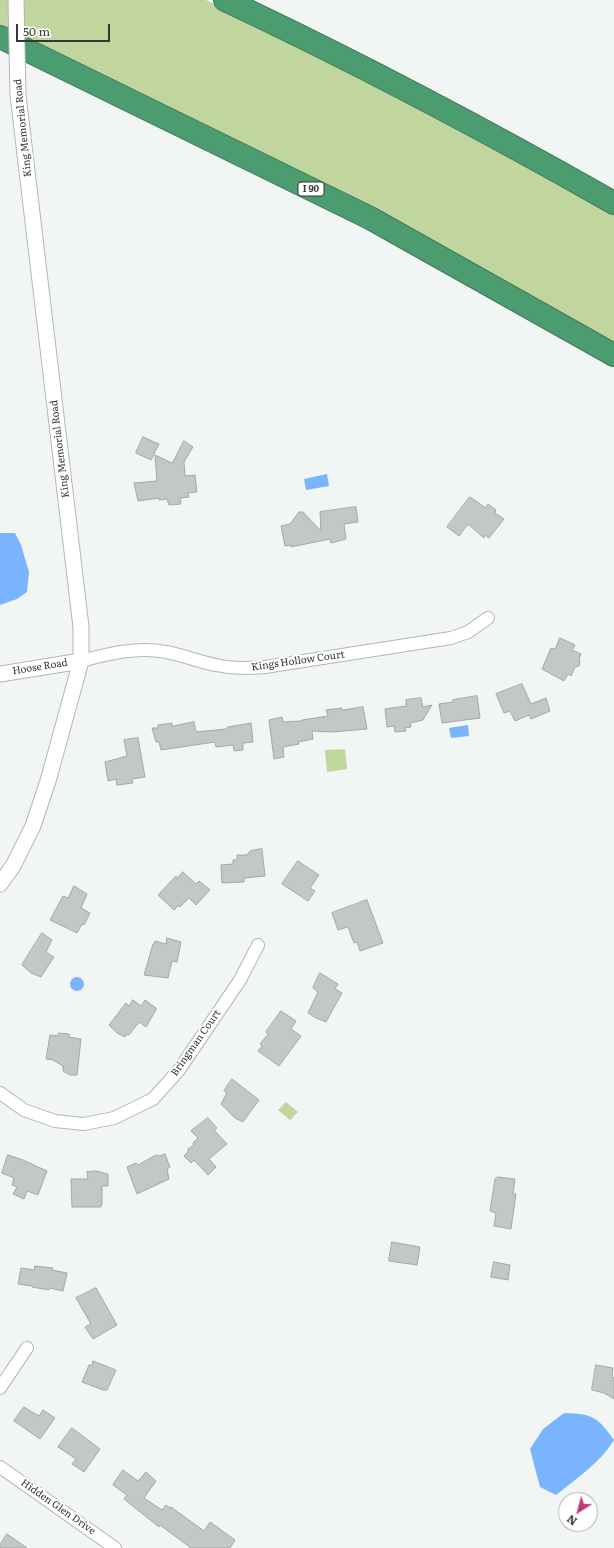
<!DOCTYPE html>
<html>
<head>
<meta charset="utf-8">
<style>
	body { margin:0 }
	#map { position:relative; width:614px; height:1548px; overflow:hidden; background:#f1f5f4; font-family:Literata,serif }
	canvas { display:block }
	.north { position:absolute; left:558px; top:1492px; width:40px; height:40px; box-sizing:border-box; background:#fff; border:1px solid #aeafaf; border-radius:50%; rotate:216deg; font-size:11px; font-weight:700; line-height:16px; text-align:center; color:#353636 }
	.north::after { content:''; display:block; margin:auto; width:14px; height:18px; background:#bf3a7e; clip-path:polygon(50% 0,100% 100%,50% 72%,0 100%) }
	.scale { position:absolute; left:16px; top:24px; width:94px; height:18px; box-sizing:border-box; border:2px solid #353636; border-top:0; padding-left:5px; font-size:12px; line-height:14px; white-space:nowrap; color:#353636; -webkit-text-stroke:3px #fff; paint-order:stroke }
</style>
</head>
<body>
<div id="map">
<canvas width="614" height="1548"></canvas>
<div class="north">N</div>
<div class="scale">50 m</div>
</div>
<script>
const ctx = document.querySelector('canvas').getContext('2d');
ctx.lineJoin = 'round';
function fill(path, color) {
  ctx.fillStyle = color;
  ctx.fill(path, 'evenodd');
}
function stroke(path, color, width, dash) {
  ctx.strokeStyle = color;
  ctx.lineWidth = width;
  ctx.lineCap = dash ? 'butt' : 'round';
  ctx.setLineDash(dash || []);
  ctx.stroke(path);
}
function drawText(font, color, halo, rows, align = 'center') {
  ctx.font = font + ' Literata,serif';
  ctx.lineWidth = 4;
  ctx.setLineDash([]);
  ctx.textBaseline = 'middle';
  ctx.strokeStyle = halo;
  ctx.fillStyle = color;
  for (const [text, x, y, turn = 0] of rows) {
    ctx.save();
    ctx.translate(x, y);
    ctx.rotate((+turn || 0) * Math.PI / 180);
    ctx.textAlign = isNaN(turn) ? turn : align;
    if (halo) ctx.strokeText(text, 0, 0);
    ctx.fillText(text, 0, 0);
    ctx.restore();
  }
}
const green = new Path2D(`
	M0,0H206L318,55L463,132L614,215V341C412,231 210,121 0,27Z
	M345,749L347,769L327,772L325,750Z
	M286,1102L298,1112L290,1120L278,1110Z`);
const water = new Path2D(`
	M327,474L329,486L306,490L304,479Z
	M0,533H15L21,545L29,572L27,592L17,599L0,605Z
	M468,725L469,736L451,738L449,728Z
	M70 984a7 7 0 1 1 14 0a7 7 0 1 1-14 0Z
	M564,1413C592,1414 597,1416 614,1440C600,1463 577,1478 556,1495L540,1487L530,1449L543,1429Z`);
const building = new Path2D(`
	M143,437L159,444L151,460L136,453Z
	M184,441L193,447L184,462L185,476L195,475L197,492L188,493L189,497L180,498L181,504L169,505L167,499L159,500V498L138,501L134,483L157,481L155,455L172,463Z
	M470,497L486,508L488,504L496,510L495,513L504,519L489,538L485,535L484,538L468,524L459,536L447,527Z
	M356,507L358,522L344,524L346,539L331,543L330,539L291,547V545L285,546L281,526L290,524L299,512H303L321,531L320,512Z
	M560,638L575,645L572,650L581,654L579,659L580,662L579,666L575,667L571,676L568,674L564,681L542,669L551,648L555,649Z
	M522,684L531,704L546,698L550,711L531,719L529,715L515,721L510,711L504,713L496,694Z
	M477,696L480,718L442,723L439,704L453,702V700Z
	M421,698L423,707L432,705L423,720L410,723L411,727L405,728L406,731L395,732L394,726L387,727L385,709L406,706V700Z
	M363,707L367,729L332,732L312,731L313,739L298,742L299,744L283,747L284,757L274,759L269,720L282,717L283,722L301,721L302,720L328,716L326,710L342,708V710Z
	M194,722L196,732L226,729L228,727L251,723L253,742L243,743V750L234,751L233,745L216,747L215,742L161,750L159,742H156L152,728H158V725L172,723V726Z
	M138,738L145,777L132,779L133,783L117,785L116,779L108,781L105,762L127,756L124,740Z
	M262,849L265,876L244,878V882L222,883L221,865L233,864V860H237V855H247L250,851Z
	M298,861L319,875L310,888L315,891L308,901L282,884Z
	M183,872L196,884L199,881L210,890L196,905L189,898L180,907L179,905L174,910L158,895L176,876L177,878Z
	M74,886L87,894L81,908L90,913L84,925L82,924L77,933L50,920L63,896L68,898Z
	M367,900L383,943L360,951L357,942L354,943L348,927L338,930L332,913Z
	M42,933L52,940L46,952L54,957L41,977L31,973L22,965Z
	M167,938L181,942L177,962L172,961L168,978L144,975L153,944H154L155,941L166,944Z
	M320,973L338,984L335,989L342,993L326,1022L316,1018L308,1013L318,992L313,988Z
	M133,1000L141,1006L145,1000L156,1008V1010L146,1027L139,1022L129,1035L127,1034L125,1037L117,1033L109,1025L126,1003L129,1006Z
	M281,1011L296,1021L291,1029L301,1036L279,1066L258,1051L262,1046L260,1044L268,1034L266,1032Z
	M59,1033L69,1034V1037L81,1039L77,1075H70L63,1071V1066L53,1060L46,1059L50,1035L57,1036Z
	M232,1079L259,1100L243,1122L235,1118L221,1104L227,1093L224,1091Z
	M208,1118L217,1128L214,1130L227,1144L209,1159L216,1167L208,1175L194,1160L191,1163L184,1156L188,1152V1149L194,1145L193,1143L198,1138L191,1131Z
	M165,1154L170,1167L167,1169L169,1179L137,1194L127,1167L136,1163L138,1165L154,1156L158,1155L159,1156Z
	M8,1155L23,1160L47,1171L38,1195L27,1191L24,1199L13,1194L17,1187L12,1185L14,1178L2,1173Z
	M96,1171L108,1174V1186H102V1205H100L101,1207H72L71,1179H88L87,1172Z
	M498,1177L515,1179L513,1194H516L511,1229L494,1226L496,1213L490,1211L495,1179Z
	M392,1242L420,1247L417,1265L389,1261Z
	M494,1262L510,1265L508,1280L491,1277Z
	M35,1266L53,1268L52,1270L67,1273L63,1291L50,1288L49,1290L32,1287V1286L18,1284L21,1268L34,1270Z
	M96,1288L117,1325L93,1339L85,1327L91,1324L76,1298Z
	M93,1361L116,1370L107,1390H103L82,1382L89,1365H92Z
	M596,1365L613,1368L612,1377L614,1378V1399L604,1393L592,1390Z
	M24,1407L39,1416L43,1410L55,1418L40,1439L14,1421Z
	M72,1428L100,1449L84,1472L72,1464L76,1459L58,1447Z
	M123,1470L138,1481L146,1472L156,1481L144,1498L162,1510L166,1505L170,1508L171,1507L204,1531L210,1522L235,1540L230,1548H191L160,1525L159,1527L124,1499L127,1495L113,1485Z
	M7,1534L27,1548H0V1545Z`);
const minor = new Path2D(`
	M81,661C107,654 138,646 166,652C183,655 199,662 216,665C233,669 249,668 265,667L451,638L468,632L488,618
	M0,1093L24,1110L55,1121L84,1124L114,1118L153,1099L179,1070L240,980L258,945
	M0,1388L27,1348
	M0,1467L115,1548`);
const tertiary = new Path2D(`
	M0,674L81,661
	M0,884L13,866L33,826L48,781L81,661V627L18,95`);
const motorway = new Path2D(`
	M225,0C357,62 487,131 614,203
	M0,37L370,218L614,355`);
const tertiaryBridge = new Path2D(`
	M16,0L18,95`);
const shields = [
	[311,189,26]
];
const shieldNames = [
	["I 90",311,189]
];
const streetNames = [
	["King Memorial Road",23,128,-96],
	["King Memorial Road",60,449,-97],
	["Kings Hollow Court",298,661,-8],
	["Hoose Road",40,667,-9],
	["Bringman Court",196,1043,-55],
	["Hidden Glen Drive",58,1507,35]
];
fill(green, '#c1d69f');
fill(water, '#7bb4fe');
fill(building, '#c3c7c8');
stroke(building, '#a4a7a8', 1);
stroke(minor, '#b3b6b6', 14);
stroke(tertiary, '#b3b6b6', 17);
stroke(motorway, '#43785b', 24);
stroke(minor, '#fff', 12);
stroke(tertiary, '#fff', 15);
stroke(motorway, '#4b9c6f', 22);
stroke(tertiaryBridge, '#b3b6b6', 17, []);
stroke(tertiaryBridge, '#fff', 15);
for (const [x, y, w] of shields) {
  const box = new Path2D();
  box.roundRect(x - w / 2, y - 7, w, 14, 3);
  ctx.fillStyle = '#fff';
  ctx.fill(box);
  stroke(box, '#353636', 1);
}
drawText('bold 9px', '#353636', null, shieldNames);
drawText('10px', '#353636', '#fff', streetNames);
</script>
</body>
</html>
